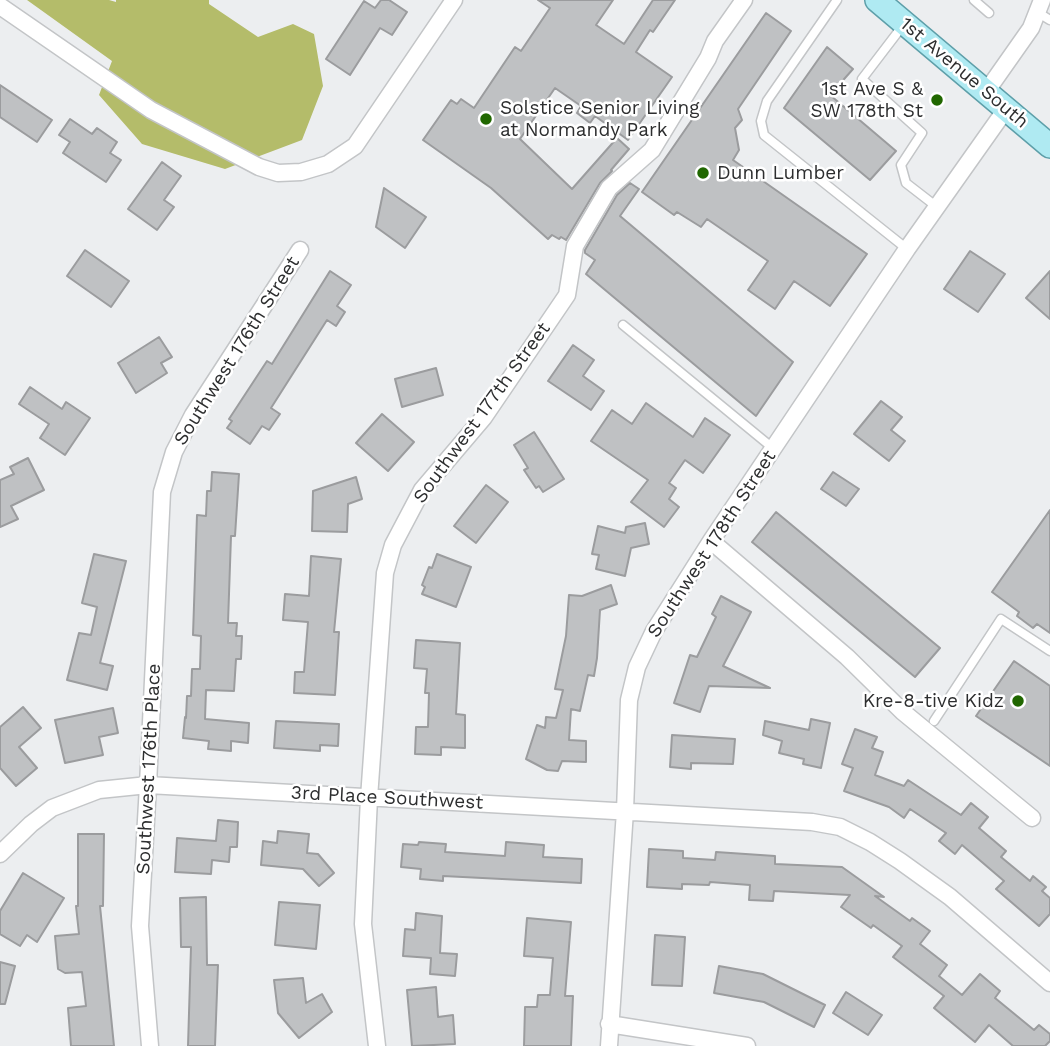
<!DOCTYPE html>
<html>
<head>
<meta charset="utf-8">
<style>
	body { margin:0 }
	canvas { display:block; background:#eceef0 }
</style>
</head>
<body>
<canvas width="1050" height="1046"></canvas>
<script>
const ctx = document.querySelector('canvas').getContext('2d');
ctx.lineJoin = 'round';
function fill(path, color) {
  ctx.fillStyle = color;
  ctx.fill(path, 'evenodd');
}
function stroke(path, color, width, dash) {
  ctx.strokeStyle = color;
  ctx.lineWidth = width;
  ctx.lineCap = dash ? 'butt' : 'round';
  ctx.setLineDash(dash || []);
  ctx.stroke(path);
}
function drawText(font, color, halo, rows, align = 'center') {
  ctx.font = font + ' "Work Sans",sans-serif';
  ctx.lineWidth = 5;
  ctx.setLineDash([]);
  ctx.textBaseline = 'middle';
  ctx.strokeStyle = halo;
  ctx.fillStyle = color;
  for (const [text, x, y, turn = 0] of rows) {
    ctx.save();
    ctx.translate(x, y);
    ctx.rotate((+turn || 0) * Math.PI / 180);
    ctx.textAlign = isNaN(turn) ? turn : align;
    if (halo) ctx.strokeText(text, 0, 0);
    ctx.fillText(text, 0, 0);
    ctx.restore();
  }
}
const forest = new Path2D(`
	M27,0H109L116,2V0H209V4L258,37L293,24L314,34L323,86L302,140L225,169L142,144L99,95L112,61Z`);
const building = new Path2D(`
	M381,0H389L407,12L392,35L380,28L350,75L326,59L364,1L375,8Z
	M538,0H613L596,25L624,44L653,0H675L653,32L650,30L636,52L672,77L628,140L595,116L590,123L577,113L581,106L555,88L520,139L572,189L617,138L629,149L611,170L612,171L600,183L566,240L561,237L559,239L552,235L548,239L491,188L423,140L451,100L457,104L461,99L474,108L515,47L521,51L550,8Z
	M766,13L791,31L738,109L742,120L735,128L739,150L733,160L867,254L830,306L794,281L775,309L748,290L768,261L707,219L701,227L677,212L674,215L642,192Z
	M827,47L853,69L830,95L896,151L870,180L784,108Z
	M0,85L52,120L37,142L0,117Z
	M70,119L92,134L97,128L117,142L110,153L121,160L106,182L63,153L70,142L59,135Z
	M162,162L181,176L164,200L174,207L157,230L128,209Z
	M630,183L639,189L620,216L793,362L756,416L586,274L595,260L585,253V250L617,195Z
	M384,188L426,217L405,248L376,227Z
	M85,250L129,281L111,307L67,276Z
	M970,251L1005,274L978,312L944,289Z
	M330,271L351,285L337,306L345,312L336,326L327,320L271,408L280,414L269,430L262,426L250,444L227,428L232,421L229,419L267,361L272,364Z
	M1050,271V319L1026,298Z
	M159,337L172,357L161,363L167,373L136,393L118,363Z
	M573,345L594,360L583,376L604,391L591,410L548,381Z
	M436,368L443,395L402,407L395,379Z
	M30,387L62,409L66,402L90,418L65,455L40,438L49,424L19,404Z
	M881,401L902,417L891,430L905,441L889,461L854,434Z
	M646,403L693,437L705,418L730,435L703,473L685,460L669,483L676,488L669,499L679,507L664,527L631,502L648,480L591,441L612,410L632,424Z
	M382,414L414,442L388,471L356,443Z
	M534,432L564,479L543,492L539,486L536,488L524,470L528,468L514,445Z
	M28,458L44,490L11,506L18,519L0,527V480L14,474L10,467Z
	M212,472L239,474L235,536H231L228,623H237L236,636H242L241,659H236L234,691L206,690L205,719L249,723L248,743L231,741V751L208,749L209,741L183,738L185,717L186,718L187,696H191L192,669H200L201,636L193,635L197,515L206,516L207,491H211Z
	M833,472L859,489L846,506L821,489Z
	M356,477L362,499L348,504L347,532L312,531L313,491Z
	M486,485L508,502L476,543L454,526Z
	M1050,510V633L1037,624L1033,628L1017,616L1019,612L992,592Z
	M776,512L940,648L915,677L752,542Z
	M645,523L649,544L631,548L625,576L596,569L599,555L592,554L598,526L625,533L626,527Z
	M94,554L126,561L100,663L113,666L107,690L67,680L79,633L91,635L97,607L82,603Z
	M437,554L471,567L456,607L422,594L425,587L422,585L429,567L432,568Z
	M311,556L341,559L334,632H339L335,695L294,693L295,672H304L308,622L283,620L285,594L309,596Z
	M611,585L617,604L600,610L597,658L594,676L588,675L580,711L571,709L569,740L586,741V762L562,761L558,771L547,770L526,759L537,725L545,728L546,717L556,718L563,690L555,689L566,636L569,595L582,596Z
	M721,596L751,612L723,666L770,688L709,686L700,712L674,703L690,655L697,657L716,617L712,614Z
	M416,640L460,643L456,714L465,715V748L441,747V755L415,754L416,727H428L429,693H425L427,669L414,668Z
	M1014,661L1050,686V766L976,716Z
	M23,707L41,728L19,747L37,768L16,786L0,768V727Z
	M113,708L118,733L99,737L103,755L65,763L55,720Z
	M811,719L830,723L821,768L803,764L804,759L779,753L782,741L763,735L765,721L809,730Z
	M276,721L339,724L338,746L320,745V751L274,748Z
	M855,729L877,737L872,748L883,752L875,775L904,786L908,780L961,815L971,803L988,817L979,828L1006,851L1001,857L1030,881L1033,876L1046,887L1042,891L1050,898V914L1039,926L996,889L1004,881L962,845L955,854L939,841L946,833L910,809L904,818L889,807L844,791L853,768L842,764Z
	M672,735L735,739L733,764L691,763V769L670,767Z
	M218,820L238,822L237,847H230L229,862L212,860L211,874L175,872L177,838L216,841Z
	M278,831L309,834L307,853L318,854L334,873L319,886L303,869L261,865L263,841L277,843Z
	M78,834H104L103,906H100L114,1046H71L68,1008L86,1006L82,972L65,973L58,969L55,936L79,934L76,906H78Z
	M419,842L446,844L445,852L505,856L506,842L544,845L543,857L582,859L581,883L443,876V881L420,879L421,869L401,867L403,844L418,845Z
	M649,849L683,851V858L715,860L716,852L775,856V864L842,867L884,897L875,896L910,921L912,918L930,931L920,944L947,965L939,976L962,995L980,974L1000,991L995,998L1034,1030L1039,1025L1050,1034V1041L1045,1046H1013L989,1025L975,1042L934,1008L944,996L893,957L902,946L873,925L871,928L841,907L850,895L774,891L773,901L749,900L750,885L710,882L709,885L682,884V889L647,887Z
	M23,873L64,898L37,942L27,935L20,946L0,934V911Z
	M206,897L207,965H218L215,1046H188L191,947H181L180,898Z
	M279,902L320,905L316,949L275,945Z
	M416,913L442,916L440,953L457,954L455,976L430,974L431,958L403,956L405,929L415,930Z
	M527,918L571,922L565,996H573L571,1046H524L525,1007H537L538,995H550L553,958L524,956Z
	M655,935L685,937L682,986L652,985Z
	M0,962L15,966L5,1004H0Z
	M719,966L763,974L825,1005L814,1027L764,1002L714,993Z
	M303,978L306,1003L322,994L332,1012L299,1038L278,1013L274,980Z
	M436,987L438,1017L453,1015L455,1044L412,1046L407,990Z
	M846,992L882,1015L868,1035L833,1013Z`);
const lane = new Path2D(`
	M837,0L767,101L761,121L764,135L907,249
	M974,0L989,13
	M1037,12L1050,20
	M904,24L862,79L922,133L901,165L906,183L937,207
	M623,325L774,449
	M934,721L1001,619L1050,651`);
const street = new Path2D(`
	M0,6L151,110L259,167L278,173L301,172L328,164L355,146L454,0
	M986,92L1031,28L1042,0
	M711,541L847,657L903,712L1032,818
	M0,854L31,824L52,808L99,790L148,785L812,822L840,827L870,842L900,861L950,897L1050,983
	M609,1024L747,1046
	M150,1046L140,926L148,785L162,492L174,452L193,415L300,250
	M377,1046L363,924L369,798L385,573L393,545L422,490L484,417L567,295L575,246L609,188L652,150L708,58L715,41L744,0
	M609,1046L625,811L629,700L637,667L654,631L711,541L907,249L1006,109`);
const primary = new Path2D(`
	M877,0L1050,146`);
const markers = [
	[937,100,7,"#206700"],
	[486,119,7,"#206700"],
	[703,173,7,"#206700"],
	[1018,701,7,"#206700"]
];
const streetNames = [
	["1st Avenue South",964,73,40],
	["Southwest 176th Street",237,351,-58],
	["Southwest 177th Street",482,413,-54],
	["Southwest 178th Street",712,544,-57],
	["Southwest 176th Place",149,769,-87],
	["3rd Place Southwest",387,798,3]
];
const poiNames = [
	["1st Ave S &",923,89],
	["SW 178th St",923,111],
	["Solstice Senior Living",500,108,"left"],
	["at Normandy Park",500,130,"left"],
	["Dunn Lumber",717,173,"left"],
	["Kre-8-tive Kidz",1004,701]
];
fill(forest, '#b4bc6a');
fill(building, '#bfc1c3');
stroke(building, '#9b9c9e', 2);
stroke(lane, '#c3c5c7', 11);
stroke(street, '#c3c5c7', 19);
stroke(primary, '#5e9fa9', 26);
stroke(lane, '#fff', 8);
stroke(street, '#fff', 16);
stroke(primary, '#afeaf2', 23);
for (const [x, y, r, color] of markers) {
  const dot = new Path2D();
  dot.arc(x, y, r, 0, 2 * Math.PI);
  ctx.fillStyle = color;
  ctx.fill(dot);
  stroke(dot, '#fff', 2.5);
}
drawText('19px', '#2d2e2f', '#fff', streetNames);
drawText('19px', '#2d2e2f', '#fff', poiNames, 'right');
</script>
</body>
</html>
